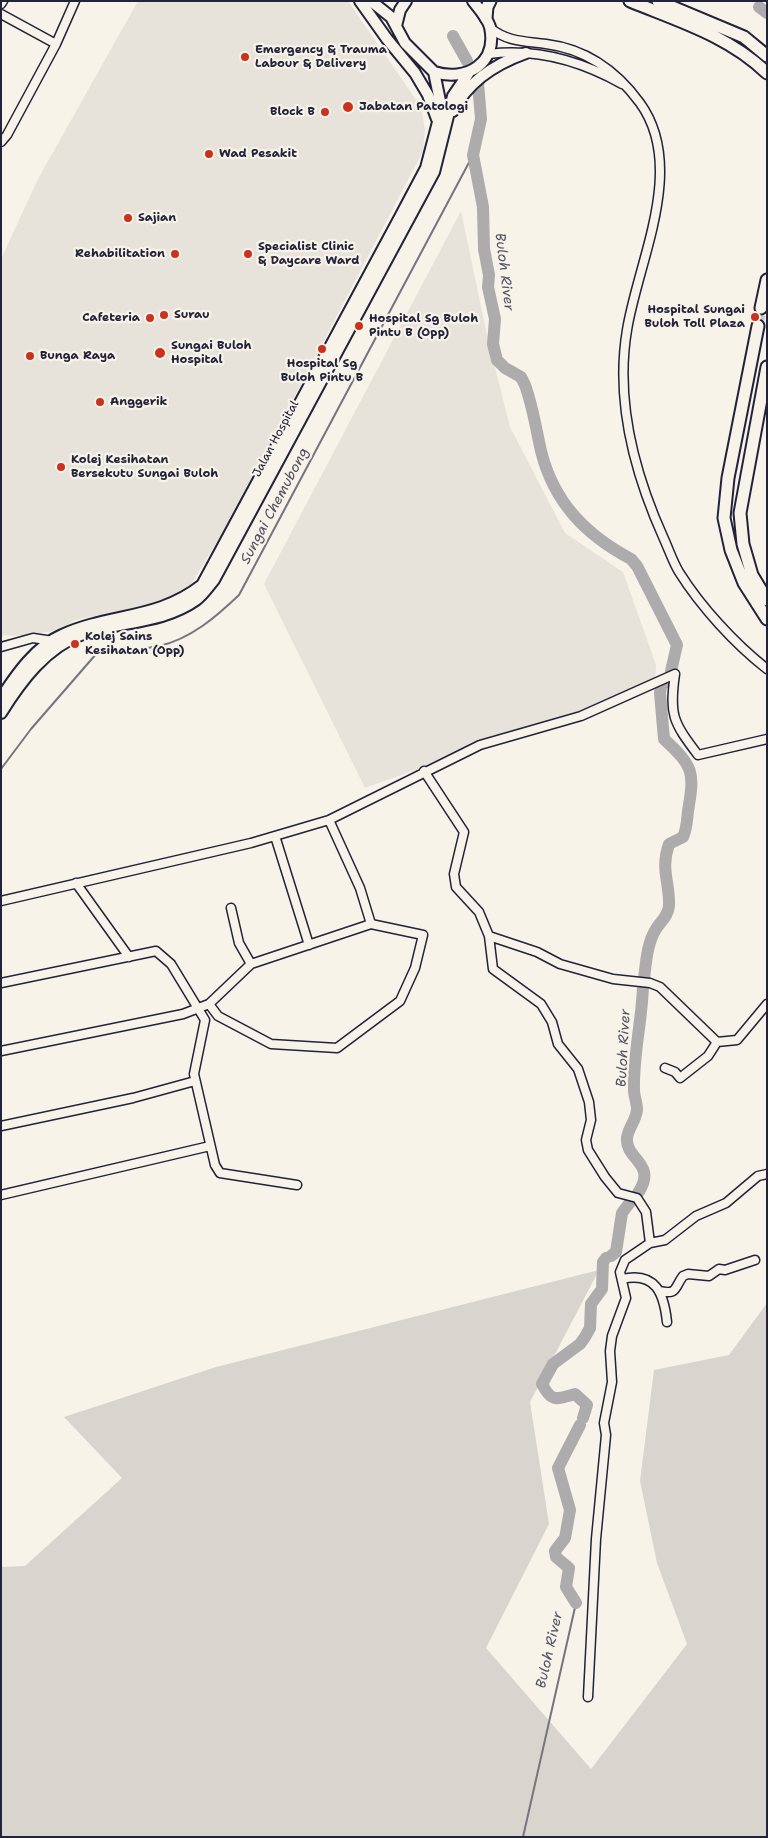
<!DOCTYPE html>
<html>
<head>
<meta charset="utf-8">
<style>
	body { margin:0 }
	#map { position:relative; width:768px; height:1838px; overflow:hidden; background:#f7f3e8; font-family:"Shantell Sans",sans-serif }
	canvas { display:block }
	.frame { position:absolute; inset:0; border:2px solid #22223b; pointer-events:none }
</style>
</head>
<body>
<div id="map">
<canvas width="768" height="1838"></canvas>
<div class="frame"></div>
</div>
<script>
const ctx = document.querySelector('canvas').getContext('2d');
ctx.lineJoin = 'round';
function fill(path, color) {
  ctx.fillStyle = color;
  ctx.fill(path, 'evenodd');
}
function stroke(path, color, width, dash) {
  ctx.strokeStyle = color;
  ctx.lineWidth = width;
  ctx.lineCap = dash ? 'butt' : 'round';
  ctx.setLineDash(dash || []);
  ctx.stroke(path);
}
function drawText(font, color, halo, rows, align = 'center') {
  ctx.font = font + ' "Shantell Sans",sans-serif';
  ctx.lineWidth = 4.5;
  ctx.setLineDash([]);
  ctx.textBaseline = 'middle';
  ctx.strokeStyle = halo;
  ctx.fillStyle = color;
  for (const [text, x, y, turn = 0] of rows) {
    ctx.save();
    ctx.translate(x, y);
    ctx.rotate((+turn || 0) * Math.PI / 180);
    ctx.textAlign = isNaN(turn) ? turn : align;
    if (halo) ctx.strokeText(text, 0, 0);
    ctx.fillText(text, 0, 0);
    ctx.restore();
  }
}
const built = new Path2D(`
	M138,1H348L421,107L425,130L423,151L228,524L190,586L166,601L75,620L63,630L15,636L1,635V259L38,179Z
	M461,211L487,335L510,427L565,533L623,572L656,665L655,681L619,697L365,788L264,584Z`);
const green = new Path2D(`
	M599,1270L530,1402L549,1524L486,1648L591,1769L687,1644L657,1563L640,1481L654,1370L729,1355L767,1303V1837H1V1567L25,1566L122,1478L64,1417L216,1367Z`);
const stream = new Path2D(`
	M1,769L31,729L97,653C118,651 139,650 159,646C191,639 217,616 239,595L473,155
	M523,1837L576,1603`);
const river = new Path2D(`
	M759,7L767,13
	M453,36L467,61
	M478,83L481,119L473,155L483,207L484,249L489,275L488,287L495,319L493,344L497,360L505,368L521,377L525,385C533,407 536,429 541,451C554,503 586,535 631,559L637,566L677,645L671,671
	M644,979C646,963 647,943 656,929C661,921 668,916 669,906C670,882 660,870 669,844L683,837C687,829 687,820 688,811C695,771 693,766 664,739L660,693L661,686L665,682
	M638,1193C658,1163 625,1160 627,1138C628,1128 637,1119 637,1109C637,1103 634,1096 634,1090C633,1055 642,1021 643,986
	M611,1256L616,1252L622,1213L631,1201
	M583,1418L587,1405L575,1394C556,1399 552,1403 542,1384L553,1364L580,1344L585,1337L590,1328L591,1304L602,1289L603,1262L606,1258
	M576,1603L566,1587L569,1568L556,1557L555,1551L565,1538L570,1510L558,1468L580,1425`);
const highwayTunnel = new Path2D(`
	M758,326L761,308`);
const minor = new Path2D(`
	M1,4L3,1
	M1,14L56,44
	M490,28C508,42 524,41 546,44C586,49 616,70 640,103C687,168 638,261 627,330C615,401 635,475 664,539C669,550 673,562 679,572C701,607 735,644 767,669
	M489,54C537,48 581,61 622,84
	M1,142L7,135L56,44L75,1
	M1,647L33,638L53,641
	M675,674C669,715 673,722 698,755L767,739
	M424,771L464,832L454,874L456,887L479,912L489,936L493,969L541,1004L552,1022L558,1044L578,1069L589,1102L591,1120L586,1140L588,1150L605,1177L618,1193L637,1198L646,1212L650,1243L625,1260L620,1272L626,1298L612,1336L610,1351L612,1382L604,1423L606,1435L596,1539L588,1697
	M329,820L360,888L371,924
	M275,836L309,945
	M76,883L129,957
	M1,901L251,843L329,820L480,745L581,716L675,674
	M231,908L239,943L251,964
	M489,936L537,952L560,964L613,979L650,983L660,987L717,1042L737,1040L767,1004
	M1,983L156,951L171,964L205,1020L194,1074L215,1165L220,1173L297,1185
	M1,1051L183,1014L209,1004L251,964L371,924L423,935L415,968L400,1001L337,1048L271,1044L218,1016L209,1004
	M665,1068L675,1072L680,1078L708,1056L717,1042
	M1,1126L133,1098L195,1081
	M1,1195L210,1146
	M650,1243L665,1240L696,1216L726,1203L758,1176L767,1174
	M622,1279C656,1271 664,1294 667,1322
	M659,1291C678,1295 674,1288 683,1276L688,1274L709,1276L719,1269L725,1270L755,1260`);
const major = new Path2D(`
	M360,1L387,39L415,73L428,95L437,119
	M396,26L400,10L406,1
	M434,72C466,82 498,64 490,27C487,17 479,9 473,1
	M453,111C468,81 495,64 526,53
	M1,698C16,675 36,646 62,635C110,613 158,620 202,585L400,217L426,168L438,122L440,101L434,72L405,43L391,17L371,1
	M1,713C21,681 46,647 83,634C120,621 162,624 196,600C203,595 208,587 214,580L434,172L453,96L468,74`);
const highway = new Path2D(`
	M630,1C679,21 729,36 767,73
	M658,1L744,37L767,56
	M486,18L487,7L490,1
	M761,308L767,280
	M758,326L728,478L724,518L731,550L744,583L767,619
	M767,367L740,513L743,544L752,575L767,600`);
const markers = [
	[245,57,5,"#c8321e"],
	[348,107,6,"#c8321e"],
	[325,112,5,"#c8321e"],
	[209,154,5,"#c8321e"],
	[128,218,5,"#c8321e"],
	[175,254,5,"#c8321e"],
	[248,254,5,"#c8321e"],
	[164,315,5,"#c8321e"],
	[755,317,5,"#c8321e"],
	[150,318,5,"#c8321e"],
	[359,326,5,"#c8321e"],
	[322,349,5,"#c8321e"],
	[160,353,6,"#c8321e"],
	[30,356,5,"#c8321e"],
	[100,402,5,"#c8321e"],
	[61,467,5,"#c8321e"],
	[75,644,5,"#c8321e"]
];
const poiNames = [
	["Emergency & Trauma",255,50],
	["Labour & Delivery",255,64],
	["Jabatan Patologi",359,107],
	["Block B",315,112,"right"],
	["Wad Pesakit",219,154],
	["Sajian",138,218],
	["Specialist Clinic",258,247],
	["& Daycare Ward",258,261],
	["Rehabilitation",165,254,"right"],
	["Hospital Sungai",745,310,"right"],
	["Buloh Toll Plaza",745,324,"right"],
	["Surau",174,315],
	["Cafeteria",140,318,"right"],
	["Hospital Sg Buloh",369,319],
	["Pintu B (Opp)",369,333],
	["Sungai Buloh",171,346],
	["Hospital",171,360],
	["Bunga Raya",40,356],
	["Hospital Sg",322,364,"center"],
	["Buloh Pintu B",322,378,"center"],
	["Anggerik",110,402],
	["Kolej Kesihatan",71,460],
	["Bersekutu Sungai Buloh",71,474],
	["Kolej Sains",85,637],
	["Kesihatan (Opp)",85,651]
];
const streetNames = [
	["Jalan Hospital",276,439,-62]
];
const waterNames = [
	["Buloh River",504,272,83],
	["Sungai Chemubong",275,506,-62],
	["Buloh River",624,1048,-87],
	["Buloh River",550,1650,-77]
];
fill(built, '#e7e3db');
fill(green, '#d8d5cf');
stroke(stream, '#76747f', 2);
stroke(river, '#aeabad', 12);
stroke(highwayTunnel, '#ccc9c5', 11, [11, 5.5]);
stroke(minor, '#22223b', 11);
stroke(major, '#22223b', 14);
stroke(highway, '#22223b', 15);
stroke(minor, '#f7f3e8', 8);
stroke(major, '#f7f3e8', 10);
stroke(highway, '#f7f3e8', 11);
for (const [x, y, r, color] of markers) {
  const dot = new Path2D();
  dot.arc(x, y, r, 0, 2 * Math.PI);
  ctx.fillStyle = color;
  ctx.fill(dot);
  stroke(dot, '#f7f3e8', 2);
}
drawText('bold 12px', '#22223b', '#f7f3e8', poiNames, 'left');
drawText('12px', '#22223b', '#f7f3e8', streetNames);
drawText('italic 14px', '#535263', '#f7f3e8', waterNames);
</script>
</body>
</html>
